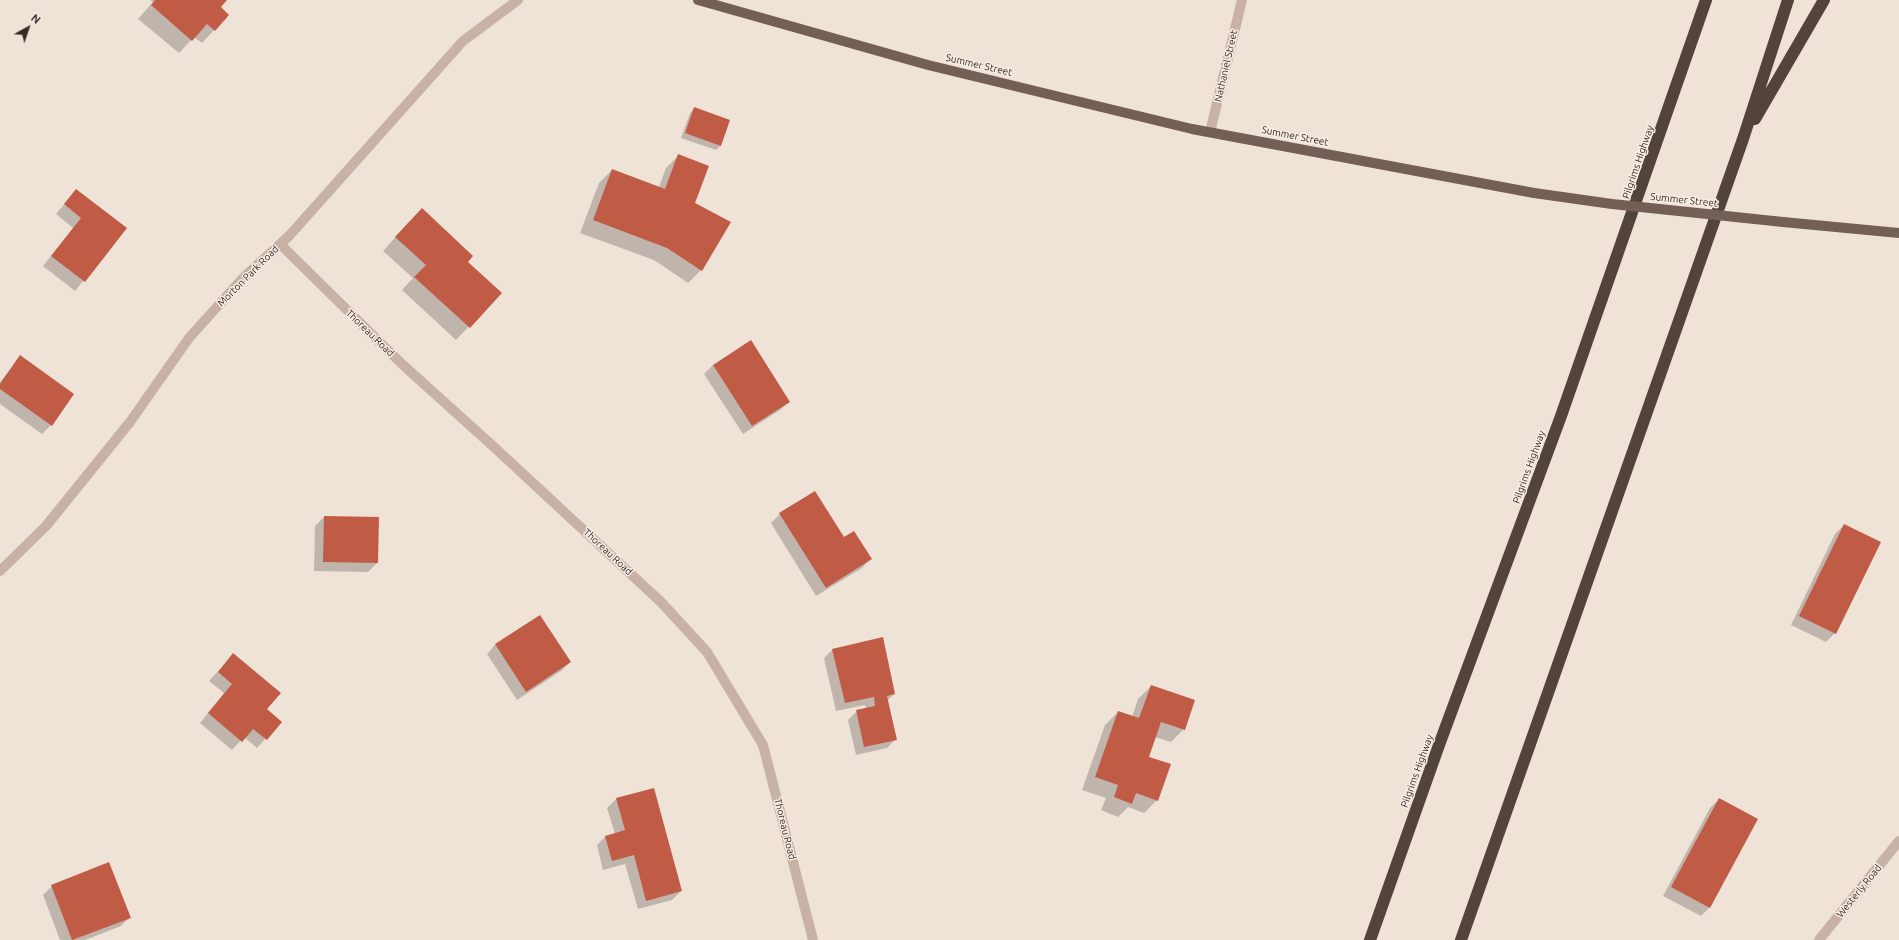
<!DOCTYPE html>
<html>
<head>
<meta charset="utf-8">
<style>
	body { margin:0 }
	#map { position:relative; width:1899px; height:940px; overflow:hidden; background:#efe3d8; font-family:Ubuntu,sans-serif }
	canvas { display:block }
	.north { position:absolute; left:8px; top:8px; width:40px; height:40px; -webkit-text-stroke:3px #f8ede4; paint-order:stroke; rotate:40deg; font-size:11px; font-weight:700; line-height:16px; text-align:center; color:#332926 }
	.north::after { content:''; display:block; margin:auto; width:14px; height:18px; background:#332926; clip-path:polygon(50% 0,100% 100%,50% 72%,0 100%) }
</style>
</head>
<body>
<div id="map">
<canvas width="1899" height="940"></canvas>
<div class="north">N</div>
</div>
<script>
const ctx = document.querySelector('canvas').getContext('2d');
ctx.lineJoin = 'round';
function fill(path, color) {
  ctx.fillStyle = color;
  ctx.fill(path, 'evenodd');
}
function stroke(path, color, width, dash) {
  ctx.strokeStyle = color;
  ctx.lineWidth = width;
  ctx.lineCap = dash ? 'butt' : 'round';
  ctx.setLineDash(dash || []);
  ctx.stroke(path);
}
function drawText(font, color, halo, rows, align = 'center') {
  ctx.font = font + ' Ubuntu,sans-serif';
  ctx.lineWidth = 3;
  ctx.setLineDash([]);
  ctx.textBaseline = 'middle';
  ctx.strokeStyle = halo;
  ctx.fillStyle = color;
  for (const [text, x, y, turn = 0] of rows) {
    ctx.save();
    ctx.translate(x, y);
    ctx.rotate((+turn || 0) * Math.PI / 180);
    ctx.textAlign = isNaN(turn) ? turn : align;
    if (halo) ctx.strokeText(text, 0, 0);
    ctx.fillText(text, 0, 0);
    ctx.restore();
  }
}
const shadow = new Path2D(`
	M150,0H226L220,7L214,30L202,43L194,37L179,53L138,19L153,2Z
	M695,108L729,121L720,146L716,150L681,138L690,113Z
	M679,155L694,203L701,270L688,283L654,260L580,233L599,183L612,170L659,187L666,168Z
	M76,190L126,228L75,291L43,266L73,228L56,214Z
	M409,222L466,262L500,294L456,340L402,290L413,278L383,251Z
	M20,357L51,425L42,434L0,404V382Z
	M713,365L789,402L780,410L743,434L704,374Z
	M780,514L843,538L870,559L862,568L816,596L771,523Z
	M324,517L377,563L368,572L314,571L315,526Z
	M1844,525L1835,633L1826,642L1791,625L1835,534Z
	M539,616L570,662L561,671L517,700L487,654L495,645Z
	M833,649L894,694L887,701L896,739L887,748L856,755L848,720L857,711L866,709L865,705L836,711L824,658Z
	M233,655L265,709L281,722L257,748L244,737L232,750L200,723L224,693L209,681Z
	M1151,686L1184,729L1171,742L1155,737L1148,757L1157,800L1144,813L1128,807L1118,817L1101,810L1106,798L1082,790L1105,725L1118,712L1132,717L1138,699Z
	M654,789L681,891L672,900L638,909L625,864L603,870L597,845L605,837L615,834L607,808L616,799Z
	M1719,799L1710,907L1701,916L1663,896L1710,808Z
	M52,886L130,917L121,926L85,940H60L43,895Z`);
const building = new Path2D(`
	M155,0H227L221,7L229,15L215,31L207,24L192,41L151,5Z
	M694,107L730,120L721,146L685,133Z
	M678,154L709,166L695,203L731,222L702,271L667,248L593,220L612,169L665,189Z
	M76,189L127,228L85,282L51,256L81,218L64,204Z
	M422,208L473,256L468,262L502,293L470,328L414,277L426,265L395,237Z
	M751,340L790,402L752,426L713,365Z
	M20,355L74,394L52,426L0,389V384Z
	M815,491L844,537L854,531L872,559L826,588L779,513Z
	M324,516L379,517L378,563L323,562Z
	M1844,524L1881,542L1836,634L1799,616Z
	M540,615L571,662L526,692L495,644Z
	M883,637L895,694L887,696L897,740L864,747L856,710L875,706L874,697L845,703L832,649Z
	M233,653L281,693L267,709L282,722L267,740L253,729L242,742L208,713L232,684L218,672Z
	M1151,685L1195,700L1185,730L1161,722L1149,757L1171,764L1158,801L1136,793L1132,804L1114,797L1118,785L1095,777L1118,711L1139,718Z
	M654,788L682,891L646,901L634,855L612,861L605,836L625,830L616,798Z
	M1719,798L1758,819L1710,908L1671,887Z
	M109,862L131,918L72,940L51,885Z`);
const minor = new Path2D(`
	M1210,132L1242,0
	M280,244L403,365L494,447L661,602L707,652L763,745L813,940
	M0,571L46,526L130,422L189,338L242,279L289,236L463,41L518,0
	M1819,940L1899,841`);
const major = new Path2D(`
	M698,0L928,65L1192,129L1534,193
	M1783,222L1899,233`);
const highway = new Path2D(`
	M1755,119L1824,0
	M1370,940L1439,745L1561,416L1706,0
	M1461,940L1743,139L1788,0`);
const majorBridge = new Path2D(`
	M1534,193L1612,204L1783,222`);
const streetNames = [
	["Summer Street",979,65,13],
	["Nathaniel Street",1226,66,-77],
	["Summer Street",1295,136,11],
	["Pilgrims Highway",1638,162,-71],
	["Summer Street",1684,200,6],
	["Morton Park Road",248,276,-45],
	["Thoreau Road",370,333,44],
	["Pilgrims Highway",1529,467,-70],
	["Thoreau Road",608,552,43],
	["Pilgrims Highway",1417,771,-70],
	["Thoreau Road",785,829,76],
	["Westerly Road",1859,891,-51]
];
fill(shadow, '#0003');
fill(building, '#c05b46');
stroke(minor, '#c7b2a5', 10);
stroke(major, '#745f57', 10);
stroke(highway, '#53433d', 12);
stroke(majorBridge, '#745f57', 10);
drawText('10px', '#332926', '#f8ede4', streetNames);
</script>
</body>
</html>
